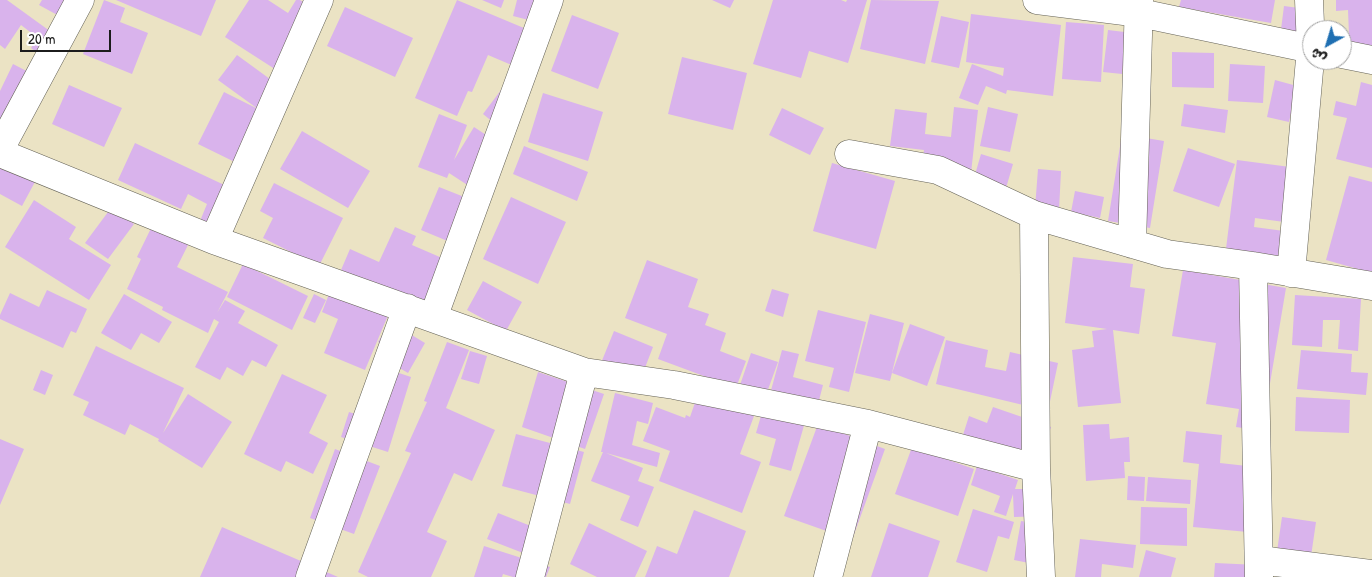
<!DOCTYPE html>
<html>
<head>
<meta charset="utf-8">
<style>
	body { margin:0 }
	#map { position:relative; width:1372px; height:577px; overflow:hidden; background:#ebe3c4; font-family:"Patrick Hand","Playpen Sans Arabic",sans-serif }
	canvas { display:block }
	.north { position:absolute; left:1302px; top:20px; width:50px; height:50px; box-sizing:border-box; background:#fff; border:1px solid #a4a4a4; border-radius:50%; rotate:219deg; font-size:14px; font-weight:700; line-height:20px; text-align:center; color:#1c1c1c }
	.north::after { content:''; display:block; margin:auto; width:18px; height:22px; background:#1f6fb2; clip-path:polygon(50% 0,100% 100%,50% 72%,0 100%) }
	.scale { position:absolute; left:20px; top:30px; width:91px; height:22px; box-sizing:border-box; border:2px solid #1c1c1c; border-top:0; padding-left:6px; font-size:15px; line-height:18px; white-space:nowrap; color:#1c1c1c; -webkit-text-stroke:4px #fff; paint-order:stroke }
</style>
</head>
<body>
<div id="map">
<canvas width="1372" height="577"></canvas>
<div class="north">ش</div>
<div class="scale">20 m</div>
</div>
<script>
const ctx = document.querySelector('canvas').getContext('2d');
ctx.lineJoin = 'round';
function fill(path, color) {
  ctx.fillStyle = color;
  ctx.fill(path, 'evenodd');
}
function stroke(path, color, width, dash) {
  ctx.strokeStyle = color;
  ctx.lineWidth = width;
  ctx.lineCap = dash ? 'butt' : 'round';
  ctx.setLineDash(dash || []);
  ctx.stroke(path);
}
const building = new Path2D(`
	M0,0H7L65,42L50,62L31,48L38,38L21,25L5,49L0,45Z
	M42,0H85L72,23L39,5Z
	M104,0L125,8L120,22L148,33L132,74L83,54Z
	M116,0H216L201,36Z
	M249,0H268L288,13L296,0H300L320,13L281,73L225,37Z
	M457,0L543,36L528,72L488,55L472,92L468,91L457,116L415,98Z
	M482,0H504L501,8Z
	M517,0H539L544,24L513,16Z
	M712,0H734L730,8Z
	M773,0H841L846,2L847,0H867L848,63L809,51L801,78L753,64Z
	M871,0L939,1L925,64L860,49Z
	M1181,0H1275L1271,23L1179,7Z
	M1336,0H1372V59L1350,60L1348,10L1336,11Z
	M1284,6L1299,8L1310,58L1278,53Z
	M345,7L413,38L395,77L327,46Z
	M971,14L1061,25L1053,96L1007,90L1006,94L986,86L978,105L959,98L972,64L1003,76L1004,68L966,62Z
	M572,15L619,33L598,89L551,71Z
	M941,16L969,22L959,68L931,62Z
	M1066,22L1104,25L1101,82L1062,79Z
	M1108,30L1149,35L1125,46L1122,74L1103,72Z
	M1172,52L1214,53V88L1172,87Z
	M237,55L285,90L247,168L198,144L224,92L258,109L218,80Z
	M682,57L747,73L733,130L668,114Z
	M13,64L46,81L0,137V91Z
	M1230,64L1265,66L1263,103L1228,101Z
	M1275,80L1297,86L1289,122L1267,117Z
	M1361,82L1372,85V168L1336,159L1347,118L1333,115L1336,101L1356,106Z
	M69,85L122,108L104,147L52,124Z
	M501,90L518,102L499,127L483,114Z
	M543,93L603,112L588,161L528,142Z
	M1184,104L1228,110L1225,133L1181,126Z
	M954,107L978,110L970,182L920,176L924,150L890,146L895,109L927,113L925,134L951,137Z
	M988,107L1018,114L1010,152L980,146Z
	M782,108L824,128L810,155L769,135Z
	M439,114L467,125L454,160L474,127L503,146L475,190L449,173L447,178L418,167Z
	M302,131L370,171L348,208L280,169Z
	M1122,134L1164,141L1150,228L1108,221Z
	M135,143L235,190L217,229L200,221L207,204L188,194L181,209L118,180Z
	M524,146L588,172L577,201L513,174Z
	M1188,148L1235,164L1219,207L1173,191Z
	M981,154L1013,164L1004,195L972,185Z
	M1237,160L1313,170L1306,225L1255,218L1254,227L1284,231L1279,272L1224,265Z
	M832,163L895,181L876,249L813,231Z
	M0,165L36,180L22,206L0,194Z
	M1038,169L1061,171L1059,210L1035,208Z
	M1349,176L1372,182V273L1326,260Z
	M274,183L343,218L319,266L263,238L273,218L260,211Z
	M439,187L482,204L462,247L421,230Z
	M1075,191L1104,197L1100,218L1071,212Z
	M511,197L566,222L538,284L483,259Z
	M34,200L76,227L69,239L111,265L89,300L5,247Z
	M111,208L134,224L108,259L85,243Z
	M155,220L191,239L177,267L228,292L217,313L225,300L245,311L238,323L278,345L266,367L252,360L243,376L227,367L220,380L195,367L219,322L214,319L208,333L162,310L163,307L127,289L141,259L137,257Z
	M395,227L416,236L412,245L456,264L435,312L341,270L350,249L379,262Z
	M1073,257L1133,264L1130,287L1145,289L1139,334L1113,330L1121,403L1078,407L1072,350L1094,347L1092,331L1107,329L1065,323Z
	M647,260L698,279L688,307L709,314L705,325L726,333L720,351L746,361L736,388L658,359L667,334L625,318Z
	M243,264L308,296L292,330L227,297Z
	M1183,270L1286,288L1262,431L1236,427L1239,409L1206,404L1216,343L1172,336Z
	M483,281L522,302L506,331L467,310Z
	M331,289L389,313L365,370L324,353L338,319L322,312Z
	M772,289L789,294L783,317L765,311Z
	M47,290L87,309L76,333L71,331L63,348L0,319V315L10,293L39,307Z
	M124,294L172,322L159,343L141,333L131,350L101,333Z
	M314,294L326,300L315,323L303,318Z
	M1295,295L1361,299L1358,351L1338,349L1340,320H1323L1322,347L1292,345Z
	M818,310L866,322L849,392L829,387L834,368L805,361Z
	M870,314L904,323L890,381L855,373Z
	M390,322L425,343L408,373L391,363L397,353L378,342Z
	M910,324L945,337L927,386L892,373Z
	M614,331L653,347L641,378L601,363Z
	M946,340L988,350L985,367L1006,371L1010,352L1058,363L1048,411L936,384Z
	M447,342L469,350L446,408L495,430L472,481L454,473L427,532L447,541L431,577H368L358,572L411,453L405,451L427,402L424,401Z
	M96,346L184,388L163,433L188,394L232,422L202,468L158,441L159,439L130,424L125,435L83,415L89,402L73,395Z
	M782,350L799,354L793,377L823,385L817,408L770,394Z
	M1301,350L1352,354L1351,372L1368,373L1366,395L1297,389Z
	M470,351L487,356L479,384L461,379Z
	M751,353L778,362L766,395L740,385Z
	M387,369L411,377L388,452L341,437L349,412L371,419Z
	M41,370L53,375L45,395L33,390Z
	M538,372L604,394L585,449L522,427Z
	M282,374L327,395L309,433L328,443L313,474L286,461L281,472L244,454Z
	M615,393L653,403L648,424L637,421L632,445L660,453L657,467L606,453L643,468L638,481L654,487L638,527L620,520L630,496L591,481L603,452H601Z
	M698,394L754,416L740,454L761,462L742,513L659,481L670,451L643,441L656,407L685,418L686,415L690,417Z
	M1296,397L1350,400L1349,433L1295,431Z
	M993,407L1051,427L1038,465L962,438L969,416L987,423Z
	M763,409L805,422L791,471L769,465L776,439L756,433Z
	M818,424L885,449L852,540L784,516Z
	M1109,424L1110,439L1129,437L1130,462H1124L1125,478L1086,481L1083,425Z
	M1186,431L1222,435L1220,463L1265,468L1259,533L1193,527L1199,464L1183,462Z
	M516,434L584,452L570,504L502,486Z
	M0,439L24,449L0,505Z
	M912,447L974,469L958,516L895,494Z
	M335,449L380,466L354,534L310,518Z
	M977,466L1018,480L1015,489H1047L1048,516L1014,517L1013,494L1006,516L994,512L1000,496L971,485Z
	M1128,476L1145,477L1144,501L1127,500Z
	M1148,477L1191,480L1190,504L1146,501Z
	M1141,507L1187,508V546L1140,544Z
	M973,509L1014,522L1009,539L998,536L987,572L956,562Z
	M694,510L746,531L729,577H645L657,546L677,554Z
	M498,513L551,534L541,560L487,539Z
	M1282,517L1316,522L1309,570L1275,565Z
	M1021,521L1042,525L1034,564L1014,560Z
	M589,523L647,551L635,577H597L570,564Z
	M889,523L940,541L928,577H871Z
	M222,527L338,577H200Z
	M1080,539L1136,545L1133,568L1102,564L1101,577H1075Z
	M484,546L550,567L546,577H513L503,574L502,577H474Z
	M1146,550L1176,558L1171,577H1139Z
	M1215,563L1258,565L1257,577H1214Z`);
const minor = new Path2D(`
	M1037,0L1140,13L1312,49
	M1342,54L1372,60
	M0,149L80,0
	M0,153L214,240L584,372L674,385L868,424L1036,468
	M849,154L938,170L1034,215L1167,254L1253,266L1372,286
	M1034,215L1036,468L1041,577
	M214,240L319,0
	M1132,244L1139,0
	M1253,266L1259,577
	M1291,273L1311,48L1309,0
	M433,318L549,0
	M1259,560L1372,574
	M310,577L407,308
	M530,577L584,372
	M828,577L868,424`);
fill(building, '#d9b3ec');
stroke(minor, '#646257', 29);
stroke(minor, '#fff', 28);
</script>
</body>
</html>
